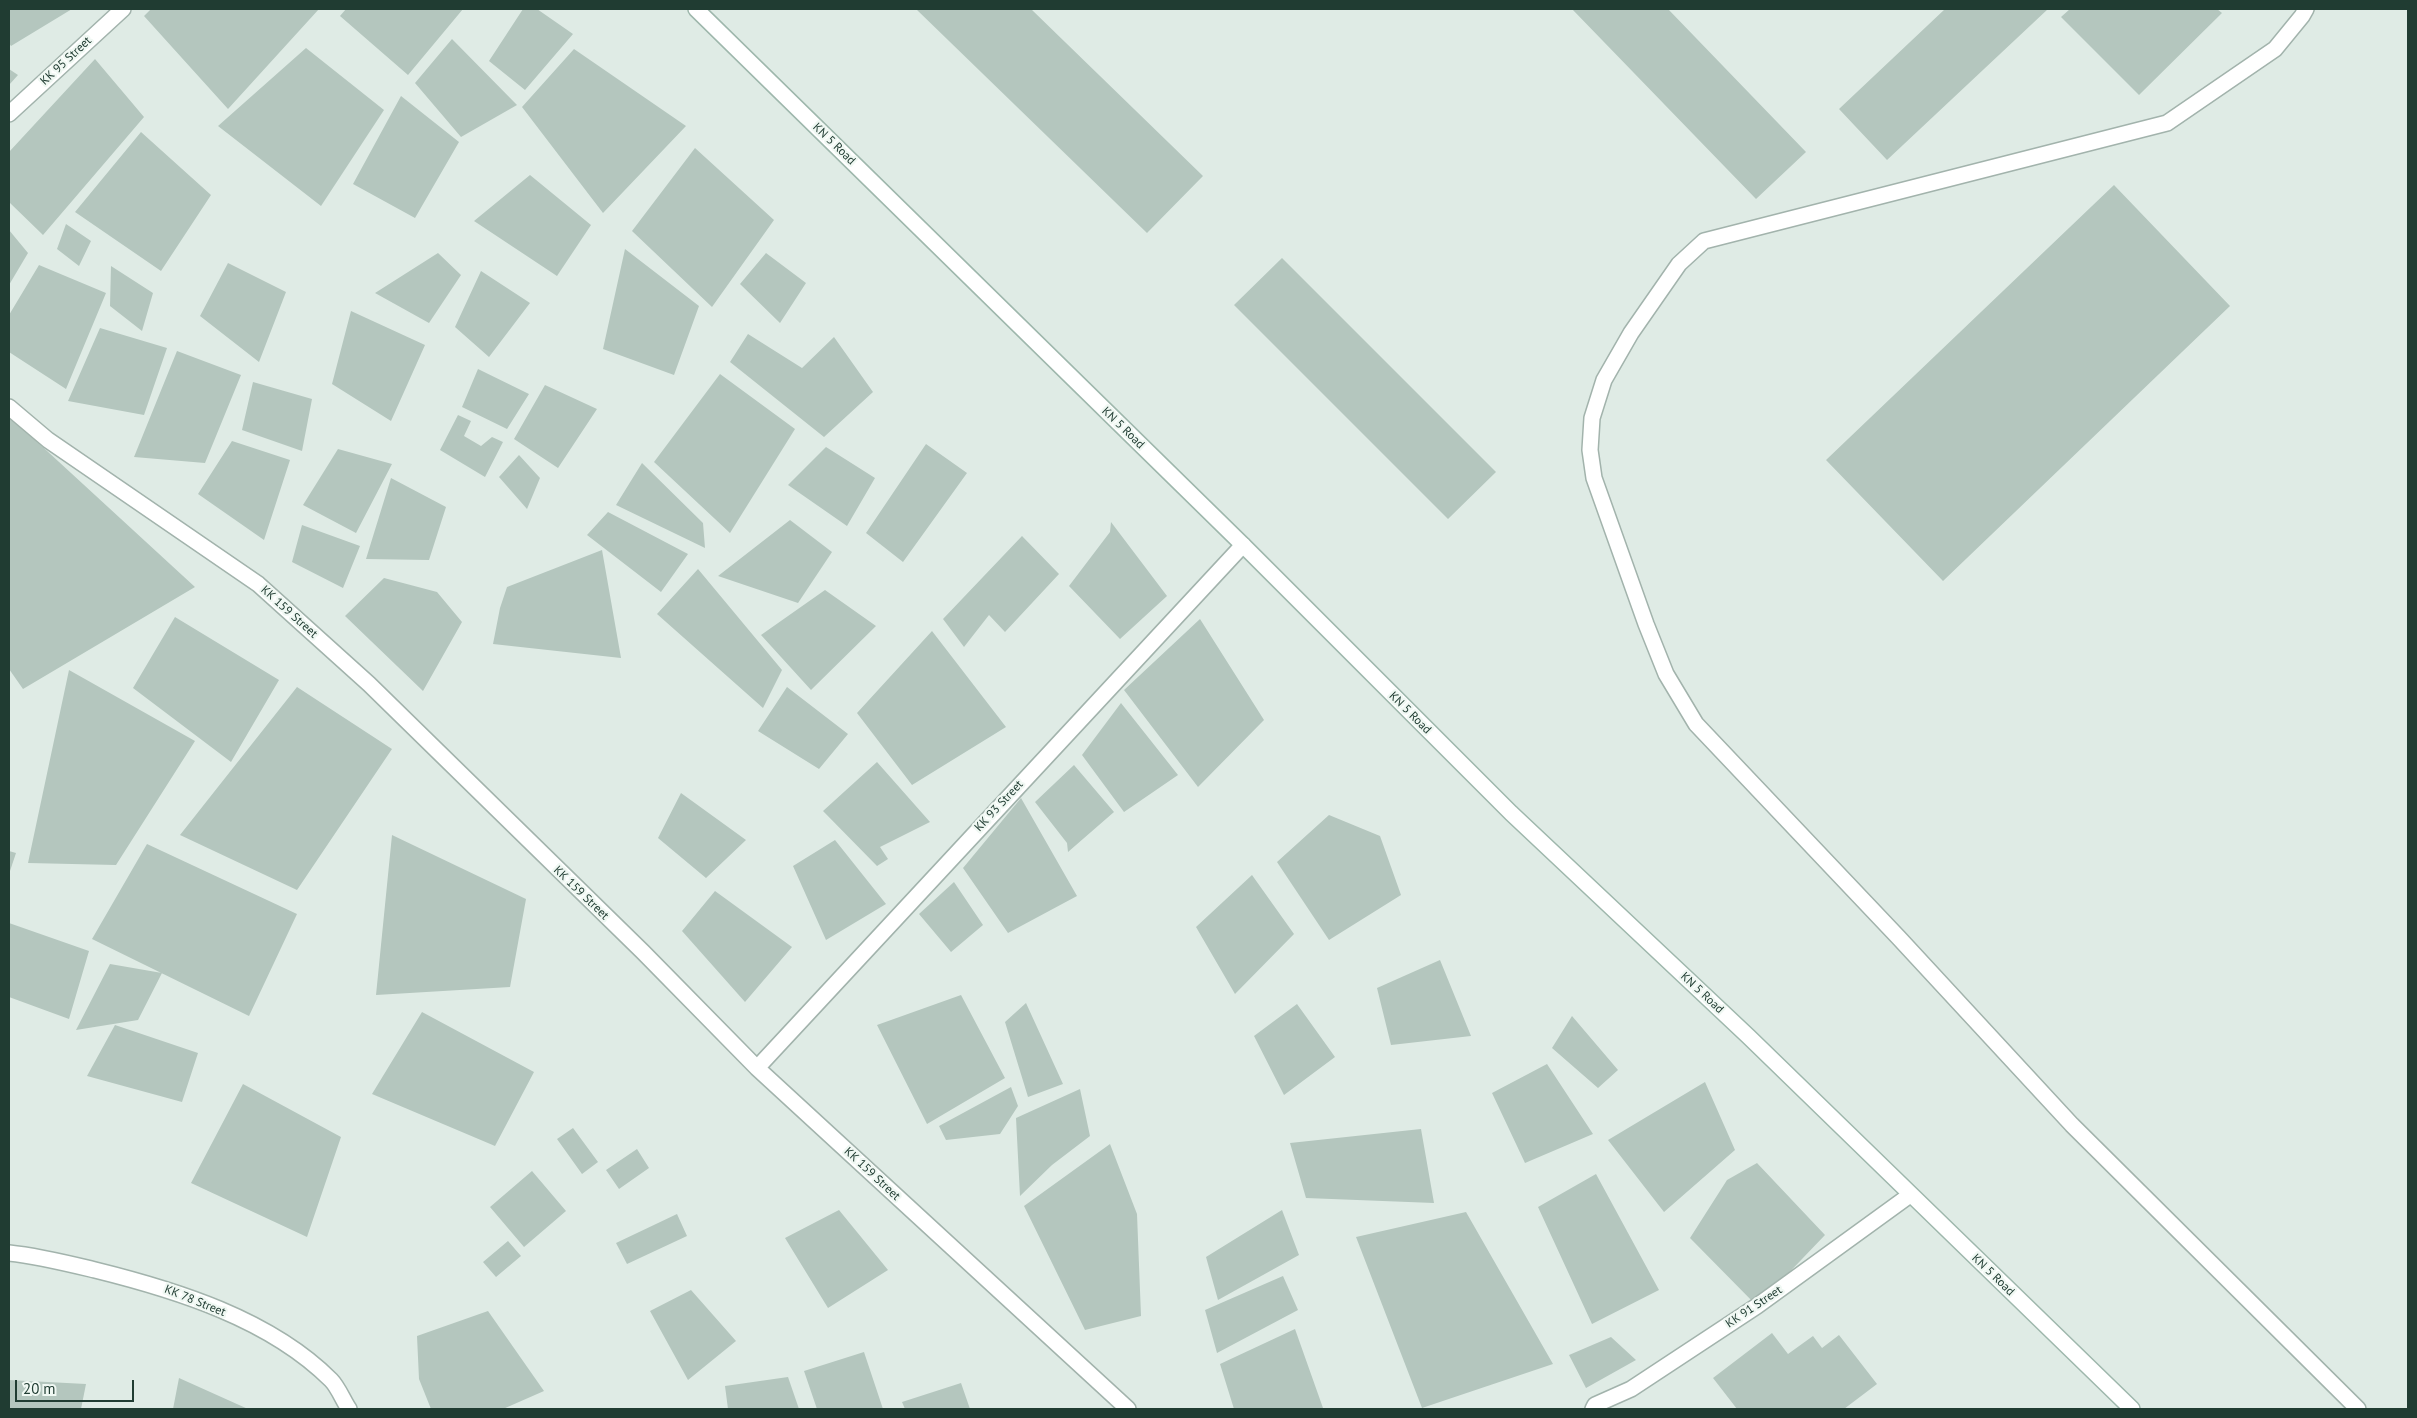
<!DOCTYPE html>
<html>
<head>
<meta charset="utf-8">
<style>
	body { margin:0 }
	#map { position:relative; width:2417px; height:1418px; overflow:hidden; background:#dfebe5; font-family:"PT Sans",sans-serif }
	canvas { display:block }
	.frame { position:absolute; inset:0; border:10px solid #203c32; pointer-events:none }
	.scale { position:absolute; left:15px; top:1380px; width:119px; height:22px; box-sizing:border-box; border:2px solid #203c32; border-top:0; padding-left:6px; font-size:15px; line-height:18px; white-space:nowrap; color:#203c32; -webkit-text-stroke:4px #f0f8f3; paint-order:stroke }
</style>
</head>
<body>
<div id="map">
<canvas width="2417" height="1418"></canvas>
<div class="frame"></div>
<div class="scale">20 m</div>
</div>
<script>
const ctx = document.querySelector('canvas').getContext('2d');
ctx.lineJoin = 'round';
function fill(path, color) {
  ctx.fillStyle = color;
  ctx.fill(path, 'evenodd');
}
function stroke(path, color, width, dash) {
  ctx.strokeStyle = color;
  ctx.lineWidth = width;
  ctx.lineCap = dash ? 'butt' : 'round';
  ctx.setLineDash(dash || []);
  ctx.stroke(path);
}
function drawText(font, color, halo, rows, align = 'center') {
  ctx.font = font + ' "PT Sans",sans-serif';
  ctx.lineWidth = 4.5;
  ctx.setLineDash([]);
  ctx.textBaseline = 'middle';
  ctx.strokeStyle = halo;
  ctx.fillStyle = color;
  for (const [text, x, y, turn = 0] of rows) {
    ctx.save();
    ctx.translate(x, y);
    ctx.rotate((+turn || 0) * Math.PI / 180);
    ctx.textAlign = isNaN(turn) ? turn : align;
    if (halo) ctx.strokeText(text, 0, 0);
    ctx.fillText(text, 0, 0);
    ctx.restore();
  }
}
const building = new Path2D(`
	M9,9H72L11,46L9,43Z
	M151,9H319L228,109L144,16Z
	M346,9H463L408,75L340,16Z
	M523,9H537L573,34L525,90L489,61Z
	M916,9H1031L1203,176L1147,233Z
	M1572,9H1668L1806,152L1756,199Z
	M1945,9H2048L1887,160L1839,109Z
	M2070,9H2217L2222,13L2139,95L2061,17Z
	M452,39L517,105L461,137L415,83Z
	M306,48L384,110L321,206L218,126Z
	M574,49L686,126L603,213L522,107Z
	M95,59L144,117L43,235L9,202V152Z
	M9,69L18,75L9,85Z
	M401,96L459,142L415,218L353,184Z
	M141,132L211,195L161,271L75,212Z
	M695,148L774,220L712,307L632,231Z
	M530,175L591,225L557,276L474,221Z
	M2114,185L2230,306L1943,581L1826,460Z
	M66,224L91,241L79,266L57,249Z
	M9,230L28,253L9,285Z
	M625,249L699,306L674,375L603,349Z
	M438,253L461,275L429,323L375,293Z
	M766,253L806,283L780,323L740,284Z
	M1282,258L1496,472L1448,519L1234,305Z
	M228,263L286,292L259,362L200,316Z
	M39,265L106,293L66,389L9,352V315Z
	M111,266L153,293L142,331L110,306Z
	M481,271L530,303L489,357L455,327Z
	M351,311L425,345L391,421L332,384Z
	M100,328L167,348L144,415L68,401Z
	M748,334L802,368L834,337L873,392L824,437L730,362Z
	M177,351L241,375L205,463L134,457Z
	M478,369L529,394L507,429L462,407Z
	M720,374L795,429L730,533L654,462Z
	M253,382L312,399L302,451L242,430Z
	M545,385L597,409L558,468L514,439Z
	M458,415L471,421L464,436L481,446L492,437L503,442L485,477L440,450Z
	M9,416L195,587L23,689L9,669Z
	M232,441L290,460L264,540L198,494Z
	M926,444L967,473L903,562L866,533Z
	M826,447L875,478L847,526L788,485Z
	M338,449L392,464L356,533L303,505Z
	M519,455L540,478L527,509L499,477Z
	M642,463L703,523L705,548L616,505Z
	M391,478L446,507L429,560L366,559Z
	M608,512L688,554L661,592L587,535Z
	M790,520L832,552L798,603L718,576Z
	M1111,522L1167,596L1120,639L1069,586L1110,532Z
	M302,525L360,546L343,588L292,562Z
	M1022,536L1059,574L1005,632L989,615L964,647L943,619Z
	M602,550L621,658L493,644L500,608L507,587Z
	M698,569L782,670L763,708L657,614Z
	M384,578L437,592L462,622L423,691L345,616Z
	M825,590L876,626L811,690L761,635Z
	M175,617L279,680L231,762L133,688Z
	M1200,619L1264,720L1198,787L1124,690Z
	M932,631L1006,727L912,785L857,713Z
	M69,670L195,741L116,865L28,863Z
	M297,687L392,749L297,890L180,835Z
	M787,687L848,734L819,769L758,731Z
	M1121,703L1178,775L1124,812L1082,755Z
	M877,762L930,822L880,847L888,859L877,866L823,811Z
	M1074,765L1114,812L1068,852L1067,843L1035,802Z
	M681,793L746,840L706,878L658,838Z
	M1021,798L1077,896L1008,933L963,868Z
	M1329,815L1380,836L1401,895L1329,940L1277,862Z
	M392,835L526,899L510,987L376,995Z
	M835,840L886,904L826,940L793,866Z
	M147,844L297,914L249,1016L92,939Z
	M9,851L16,853L9,874Z
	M1252,875L1294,934L1235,994L1196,927Z
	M954,882L983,925L951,952L919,914Z
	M715,891L792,947L745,1002L682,931Z
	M9,923L89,951L69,1019L9,997Z
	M1440,960L1471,1036L1391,1045L1377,988Z
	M110,964L162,973L138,1020L76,1030Z
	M961,995L1005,1078L927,1124L877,1025Z
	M1026,1003L1063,1084L1028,1097L1005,1022Z
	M1297,1004L1335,1057L1284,1095L1254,1036Z
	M422,1012L534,1072L495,1146L372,1094Z
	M1572,1016L1618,1070L1598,1088L1552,1048Z
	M115,1025L198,1053L182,1102L87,1076Z
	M1547,1064L1593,1134L1525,1163L1492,1093Z
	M1705,1082L1735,1150L1664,1212L1608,1140Z
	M243,1084L341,1137L307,1237L191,1183Z
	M1011,1087L1018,1106L1000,1134L946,1140L939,1126Z
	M1080,1089L1090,1136L1052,1165L1020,1196L1016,1118Z
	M573,1128L598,1162L582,1174L557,1139Z
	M1421,1129L1434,1203L1306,1198L1290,1143Z
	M1110,1144L1137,1214L1141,1316L1085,1330L1024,1206Z
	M637,1149L649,1168L619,1189L606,1170Z
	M1757,1163L1825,1235L1757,1306L1690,1238L1727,1180Z
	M532,1171L566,1211L524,1247L490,1207Z
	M1596,1174L1659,1290L1592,1324L1538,1207Z
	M839,1210L888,1270L828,1308L785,1238Z
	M1282,1210L1299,1255L1218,1300L1206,1257Z
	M1466,1212L1553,1364L1422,1408L1356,1237Z
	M677,1214L687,1236L627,1264L616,1243Z
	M508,1241L521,1256L496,1277L483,1262Z
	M1283,1276L1298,1310L1217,1353L1205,1310Z
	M691,1290L736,1341L688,1380L650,1311Z
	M488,1311L544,1391L503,1409H431L419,1379L417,1336Z
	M1295,1329L1323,1408L1234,1409L1220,1364Z
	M1772,1333L1788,1354L1813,1336L1822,1348L1839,1335L1877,1384L1844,1409H1737L1713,1378Z
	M1611,1337L1636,1360L1586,1388L1569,1355Z
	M864,1352L883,1409H817L804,1371Z
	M788,1377L799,1409H728L725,1386Z
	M179,1378L248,1409H173Z
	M9,1380L86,1384L81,1409H9Z
	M961,1383L970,1409H905L902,1402Z`);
const lane = new Path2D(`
	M2306,9L2302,16L2275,49L2167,123L1704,241L1679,264L1631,333L1604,380L1592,418L1590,450L1594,478L1646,624L1666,674L1696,724L1899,938L2072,1125L2358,1409`);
const street = new Path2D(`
	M9,114L123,9
	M9,407L48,440L258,584L369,684L643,952L757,1068L1128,1409
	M757,1068L1243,545
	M9,1253C38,1256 66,1263 95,1270C176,1290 270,1319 331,1380C338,1387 343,1400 349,1409
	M1593,1409L1595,1405L1631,1389L1757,1306L1910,1195`);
const secondary = new Path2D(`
	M696,9L1243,545L1511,813L1749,1037L2132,1409`);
const streetNames = [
	["KK 95 Street",66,61,-43],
	["KN 5 Road",834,144,44],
	["KN 5 Road",1123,428,44],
	["KK 159 Street",289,612,42],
	["KN 5 Road",1410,713,45],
	["KK 93 Street",999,806,-47],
	["KK 159 Street",581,893,44],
	["KN 5 Road",1702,993,43],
	["KK 159 Street",872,1174,43],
	["KN 5 Road",1993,1275,44],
	["KK 78 Street",195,1301,22],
	["KK 91 Street",1754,1307,-34]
];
fill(building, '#b4c6be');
stroke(lane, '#a2b3ac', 18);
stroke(street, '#a2b3ac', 18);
stroke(secondary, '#9eb7ac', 18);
stroke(lane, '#fff', 15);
stroke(street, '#fff', 15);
stroke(secondary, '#fff', 15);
drawText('12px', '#203c32', '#f0f8f3', streetNames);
</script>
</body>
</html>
